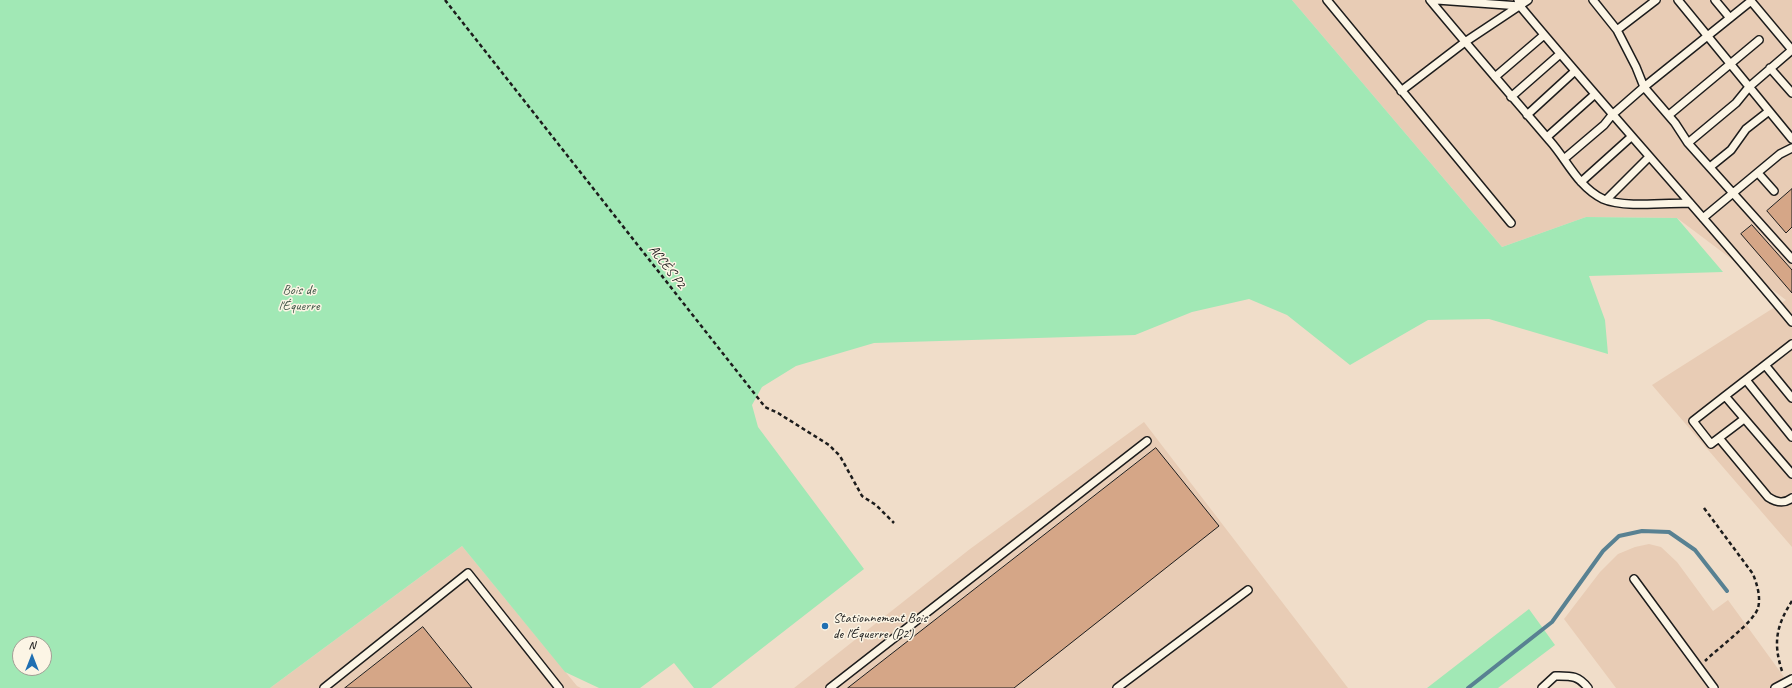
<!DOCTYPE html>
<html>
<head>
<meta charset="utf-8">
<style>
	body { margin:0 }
	#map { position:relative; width:1792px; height:688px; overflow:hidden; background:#f0ddc9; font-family:Caveat,sans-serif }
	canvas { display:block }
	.north { position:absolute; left:12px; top:636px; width:40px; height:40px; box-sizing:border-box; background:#fcf5e5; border:1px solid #a29e95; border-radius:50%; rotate:0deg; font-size:11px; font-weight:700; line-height:16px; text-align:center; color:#1c1c1c }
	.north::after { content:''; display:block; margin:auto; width:14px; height:18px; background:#1f6fb2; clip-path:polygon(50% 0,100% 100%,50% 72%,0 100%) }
</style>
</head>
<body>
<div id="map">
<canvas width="1792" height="688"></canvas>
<div class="north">N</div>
</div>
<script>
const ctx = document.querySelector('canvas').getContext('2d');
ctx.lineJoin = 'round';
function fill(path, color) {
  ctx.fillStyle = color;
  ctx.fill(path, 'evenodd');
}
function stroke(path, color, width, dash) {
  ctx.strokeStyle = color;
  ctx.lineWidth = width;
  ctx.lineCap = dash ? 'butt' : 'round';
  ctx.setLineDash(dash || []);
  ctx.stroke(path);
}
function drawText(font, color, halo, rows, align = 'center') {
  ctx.font = font + ' Caveat,sans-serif';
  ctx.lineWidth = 3;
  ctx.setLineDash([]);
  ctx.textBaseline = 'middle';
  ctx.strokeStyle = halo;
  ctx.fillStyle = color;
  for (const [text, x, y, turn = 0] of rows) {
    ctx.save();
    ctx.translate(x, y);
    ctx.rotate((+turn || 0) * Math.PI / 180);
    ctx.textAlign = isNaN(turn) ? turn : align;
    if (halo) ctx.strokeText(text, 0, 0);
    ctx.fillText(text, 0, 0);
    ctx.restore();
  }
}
const built = new Path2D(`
	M1292,0H1792V547L1652,385L1786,300L1677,218L1586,217L1502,247Z
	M1144,422L1348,688H794L970,549Z
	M1649,544L1661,547L1677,562L1713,611L1728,600L1792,688H1616L1564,619L1600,572L1618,554L1635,547Z
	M462,546L577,686L581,688H270Z`);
const green = new Path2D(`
	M0,0H1292L1502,247L1586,217L1677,218L1723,272L1589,276L1605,320L1608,354L1489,319L1428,320L1350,365L1287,315L1249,299L1192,312L1135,335L874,343L796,366L762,387L752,405L758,427L864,569L711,688H694L674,663L640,688H599L565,672L462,546L270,688H0ZM20,644H44V668H20Z
	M1529,609L1555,645L1498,688H1427Z`);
const stream = new Path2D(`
	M1468,688L1552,622L1603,551L1619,536L1642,531L1669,532L1695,550L1727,591`);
const building = new Path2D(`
	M1792,189V227L1786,233L1767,211Z
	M1752,225L1792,270V293L1741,234Z
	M1156,448L1219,526L1014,688H848Z
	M423,627L472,688H345Z`);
const path = new Path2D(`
	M445,0L765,407L778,413L829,445L840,456L862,496L876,505L894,523
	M1704,508L1753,574C1757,584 1761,597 1758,608C1754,622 1717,649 1705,661
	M1782,671C1773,643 1776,626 1792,601`);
const service = new Path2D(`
	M1327,0L1511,223
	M1430,0C1469,47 1510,94 1550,141C1567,160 1578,187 1603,199C1623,208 1666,203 1690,203
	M1437,0L1520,6
	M1518,0L1520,6C1609,113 1703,215 1792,322
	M1678,0L1792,139
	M1715,0L1730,18
	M1617,30L1656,0
	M1792,50L1751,1L1644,87L1675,123L1688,143L1792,259
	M1770,68L1792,93
	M1495,77L1544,35
	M1401,91L1465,42L1528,0
	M1511,97L1560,54
	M1527,115L1575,71
	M1669,115L1759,40
	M1547,137L1594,95
	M1688,143L1736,103L1749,87L1792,50
	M1564,159L1604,125L1612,115L1644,87L1636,67L1617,30L1593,0
	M1710,167L1731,150L1746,129L1769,111
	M1758,173L1774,191
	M1581,182L1631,137
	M1606,200L1649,157
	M1703,218L1780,154L1792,148
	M1792,344L1765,365L1792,398
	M1765,365L1725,396L1792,474
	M1746,380L1792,437
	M1725,396L1693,421L1711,444L1744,419
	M1719,438L1768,497C1777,503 1784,504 1792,498
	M1634,579L1714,688
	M324,688L468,573L559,688
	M830,688L1147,441
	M1117,688L1248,590
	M1542,688L1555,676C1571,676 1578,675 1588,688
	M1775,688L1792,679`);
const markers = [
	[825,626,4,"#1f6fb2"]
];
const streetNames = [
	["ACCÈS P2",667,267,52]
];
const parkNames = [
	["Bois de",299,290],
	["l'Équerre",299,306]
];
const poiNames = [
	["Stationnement Bois",833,618],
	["de l'Équerre (P2)",833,634]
];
fill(built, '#e8ccb5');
fill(green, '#a1e8b5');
stroke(stream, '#588192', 4);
fill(building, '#d5a687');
stroke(building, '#1c1c1c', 1);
stroke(service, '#1c1c1c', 10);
stroke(path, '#1c1c1c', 2.5, [4, 3]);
stroke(service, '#fcf5e5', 7);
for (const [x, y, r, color] of markers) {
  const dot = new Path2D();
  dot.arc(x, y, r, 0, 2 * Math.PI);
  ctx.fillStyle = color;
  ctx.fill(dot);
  stroke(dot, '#fcf5e5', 1.5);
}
drawText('14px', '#1c1c1c', '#fcf5e5', streetNames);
drawText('14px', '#44594a', '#fcf5e5', parkNames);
drawText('14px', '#1c1c1c', '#fcf5e5', poiNames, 'left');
</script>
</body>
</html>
